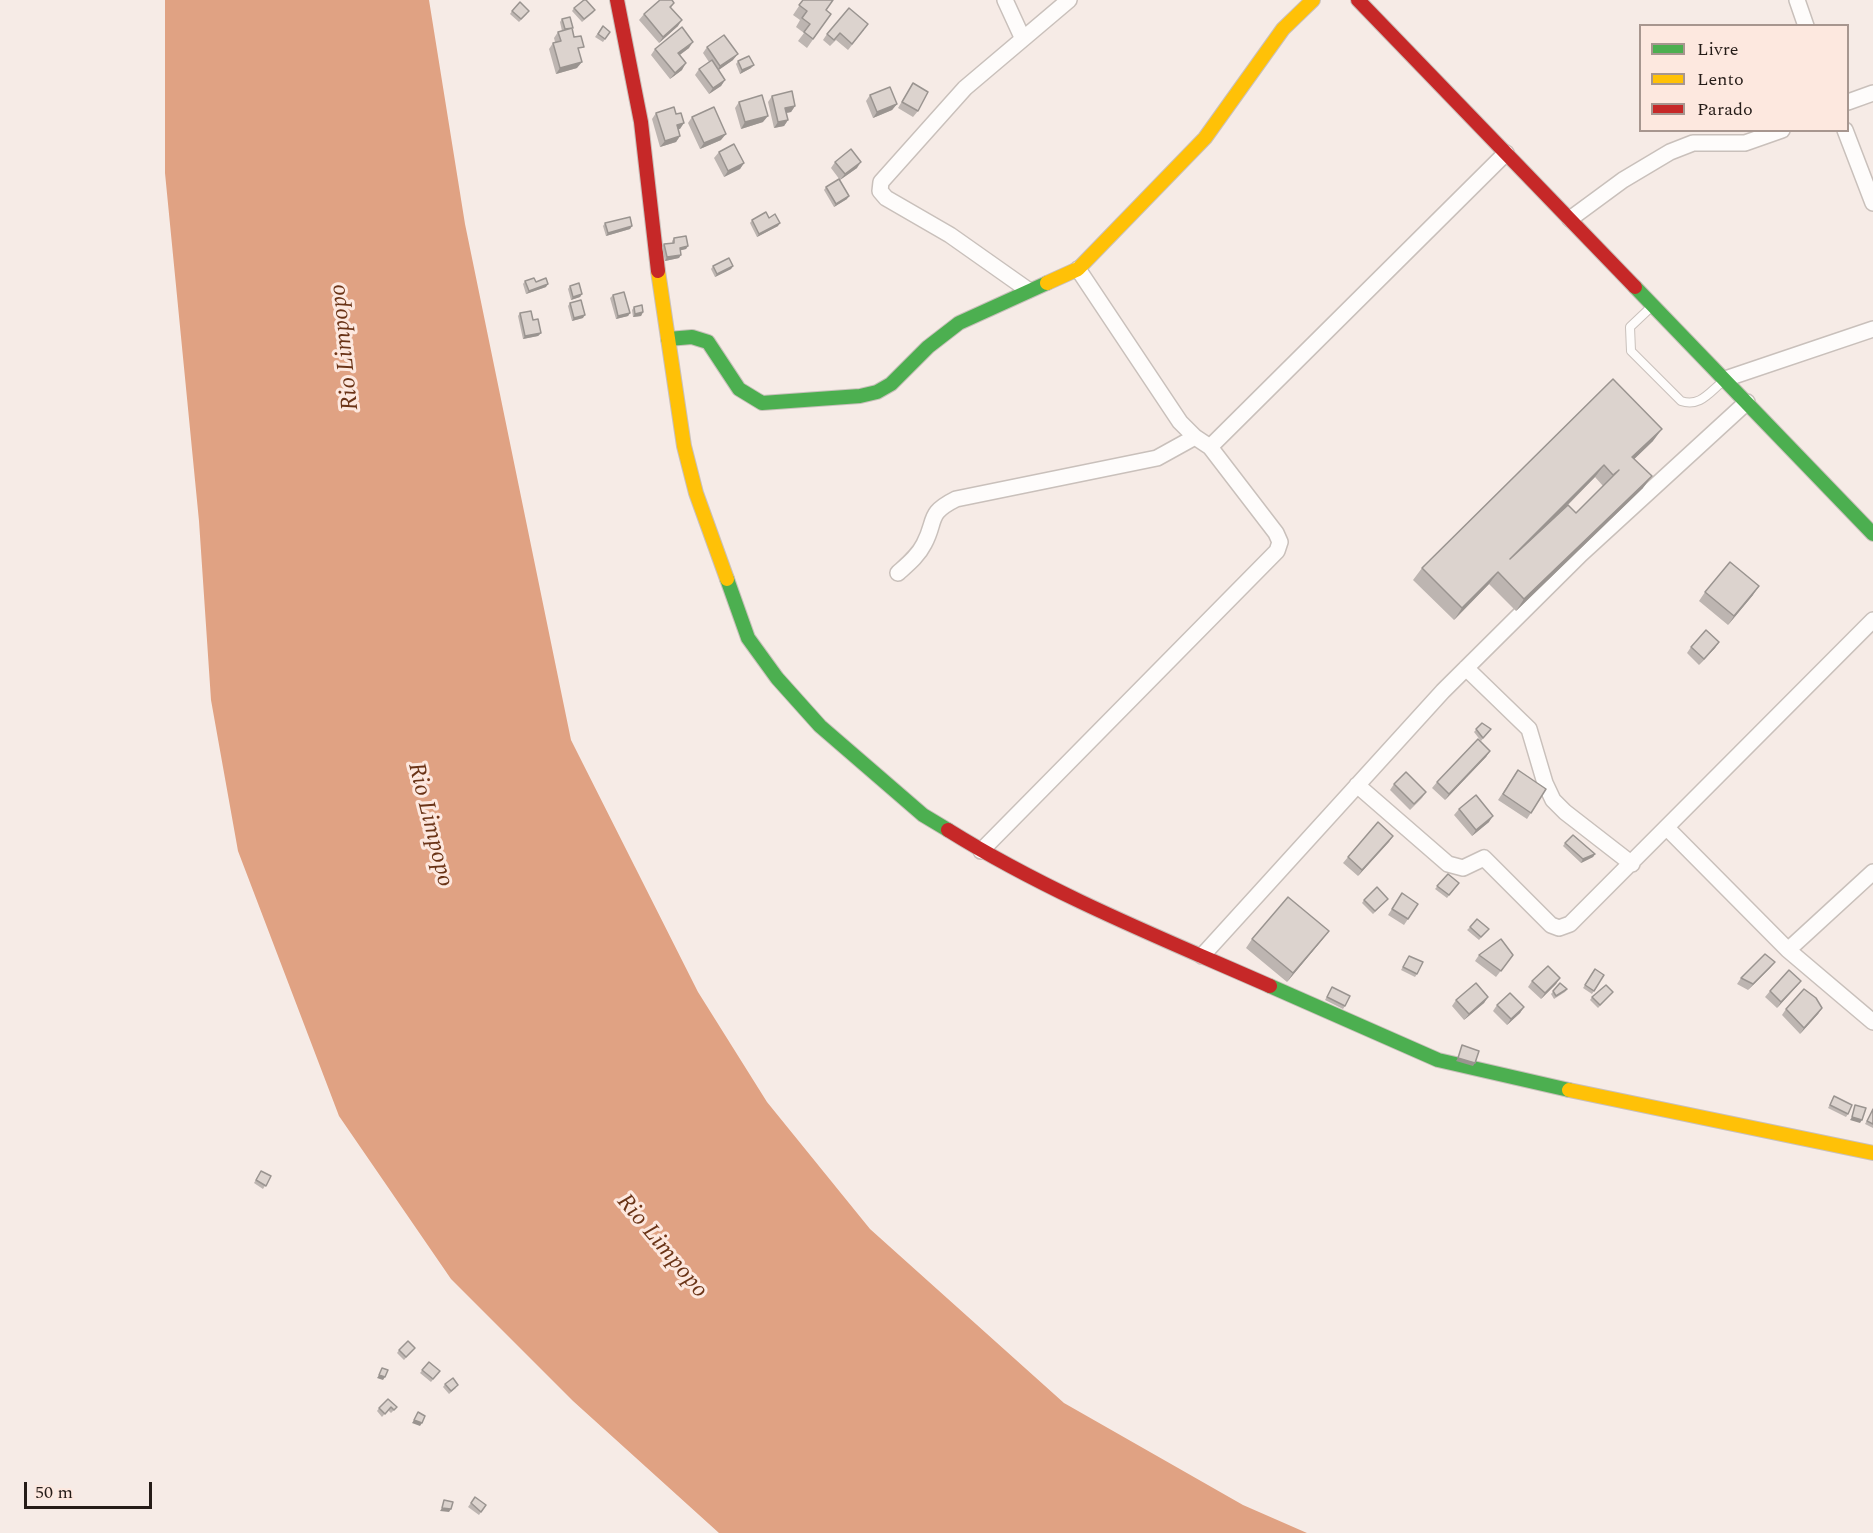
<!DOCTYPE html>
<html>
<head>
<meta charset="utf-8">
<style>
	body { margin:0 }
	#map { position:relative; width:1873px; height:1533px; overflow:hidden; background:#f6ebe6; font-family:Spectral,serif }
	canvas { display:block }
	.legend { position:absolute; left:1639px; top:24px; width:210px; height:108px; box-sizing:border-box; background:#fde8df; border:2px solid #a7968f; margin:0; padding:8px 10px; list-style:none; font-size:18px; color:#251c18 }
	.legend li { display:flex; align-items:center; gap:12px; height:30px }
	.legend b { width:30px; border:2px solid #a7968f }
	.scale { position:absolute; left:24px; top:1482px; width:128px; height:27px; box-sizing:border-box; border:3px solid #251c18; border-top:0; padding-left:8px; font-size:18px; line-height:21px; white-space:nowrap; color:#251c18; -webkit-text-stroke:4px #fde8df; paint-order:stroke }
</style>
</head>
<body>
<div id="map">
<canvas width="1873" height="1533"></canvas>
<ul class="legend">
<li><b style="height:8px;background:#4caf50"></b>Livre</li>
<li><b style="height:8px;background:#ffc107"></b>Lento</li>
<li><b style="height:8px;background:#c62828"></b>Parado</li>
</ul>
<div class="scale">50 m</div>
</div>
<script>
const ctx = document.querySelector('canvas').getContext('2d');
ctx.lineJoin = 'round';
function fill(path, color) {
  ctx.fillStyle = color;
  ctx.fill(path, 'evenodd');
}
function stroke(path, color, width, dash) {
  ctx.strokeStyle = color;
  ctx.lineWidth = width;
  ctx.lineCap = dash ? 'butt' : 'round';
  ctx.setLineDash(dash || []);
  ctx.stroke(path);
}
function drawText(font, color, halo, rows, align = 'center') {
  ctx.font = font + ' Spectral,serif';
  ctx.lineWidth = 6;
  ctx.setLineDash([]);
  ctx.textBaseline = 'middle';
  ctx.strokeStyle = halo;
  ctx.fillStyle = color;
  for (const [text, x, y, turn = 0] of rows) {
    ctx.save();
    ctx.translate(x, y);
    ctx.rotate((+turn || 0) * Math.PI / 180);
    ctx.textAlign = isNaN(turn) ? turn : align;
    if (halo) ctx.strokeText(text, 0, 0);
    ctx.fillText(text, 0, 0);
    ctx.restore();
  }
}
const water = new Path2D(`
	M165,0H429L465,224L571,740L698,992L767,1102L870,1229L1064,1403L1243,1505L1307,1533H719L573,1401L451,1279L339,1116L238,851L211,700L199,521L165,173Z`);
const lane = new Path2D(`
	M1648,310L1630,327L1631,351L1681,401C1699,407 1708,394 1721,383`);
const street = new Path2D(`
	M1005,0L1022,37
	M1797,0L1806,26
	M1848,102L1873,93
	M1845,130L1873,203
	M1570,219L1623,180L1670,152L1693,143H1745L1782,130
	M1028,290L950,235L886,198L880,191L881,182L965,88L1069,0
	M1725,379L1873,329
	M1210,447L1506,153
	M898,573C908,564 918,556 924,544C937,520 926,514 956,499L1157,458L1195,437
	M1466,668L1529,729L1545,783L1553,800L1565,812L1632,864
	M1357,785L1448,864L1463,868L1484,858L1551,925L1559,928L1570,924L1873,620
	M1668,829L1788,950L1873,1022
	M981,851L1277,551L1280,542L1276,533L1210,447L1195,437L1180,422L1078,269
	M1788,950L1873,872
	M1202,956L1443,691L1581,554L1747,402`);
const fast = new Path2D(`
	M1635,287L1873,534
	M668,339L692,337L708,342L739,389L762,403L860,396L877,392L891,384L928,347L959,323L1047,283
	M727,579L748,638L777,678L820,726L923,815L948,830
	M1270,986L1438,1060L1569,1090`);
const slow = new Path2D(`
	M658,271L684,446L696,493L727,579
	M1047,283L1078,269L1205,138L1283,29L1313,0
	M1569,1090L1873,1153`);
const jam = new Path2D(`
	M617,0L641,122L658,271
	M1358,0L1635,287
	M948,830C1049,893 1161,938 1270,986`);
const wall = new Path2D(`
	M803,0L826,10L831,14L807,48L798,41L804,33L796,27L800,20L793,15Z
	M674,3L671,8L678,26L659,43L639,20L644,14Z
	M574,8L595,10L593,13L582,22L572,11Z
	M512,11L527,14L519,22L510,14Z
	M562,19L572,29L579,53L577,68L556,74L549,49L553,43L555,42L554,38L558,32L562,31L560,22Z
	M603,26L610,32L603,42L595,37Z
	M864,30L848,50L836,40L830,46L823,40L827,34Z
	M707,47L733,60L718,70L725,80L721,86L709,94L695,75L699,69L709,62L703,53Z
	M689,48L680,55L682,70L670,79L651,55L655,49Z
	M738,61L751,68L740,74L736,64Z
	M913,83L918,111L913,117L898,108Z
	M870,95L897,104L892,110L873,118L866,101Z
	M772,96L795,106L791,112L786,113L788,120L784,126L774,128L768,102Z
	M739,102L763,122L741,129L735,108Z
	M656,113L680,129H678L680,136L676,142L660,147L652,119Z
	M692,117L721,140L700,149L688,123Z
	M719,152L744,163L740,169L724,177L714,158Z
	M835,162L857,168L840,180L831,168Z
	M826,187L847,199L834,207L824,190Z
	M752,220L778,226L757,237L750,223Z
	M605,223L632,226L630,229L606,236L603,226Z
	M674,238L688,246L686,249L681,250L679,258L665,261L662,247L664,244L672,243V241Z
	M713,266H733L731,269L715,277L711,269Z
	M525,281L536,282L546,287L526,294L523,284Z
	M570,286L582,294L580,297L571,300L568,289Z
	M613,295L630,313L628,316L616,319L610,298Z
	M570,303L583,318L572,321L568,306Z
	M634,307L643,312L641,316L633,317L632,310Z
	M520,313L533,320L541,333L538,336L523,339L518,316Z
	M1613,379L1653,441L1634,459L1643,488L1516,611L1489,584L1454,620L1413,580L1422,568ZM1595,477L1603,486L1576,513L1568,505Z
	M1705,592L1753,595L1728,625L1699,601Z
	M1719,642L1715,648L1699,665L1687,653L1691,647Z
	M1482,723L1491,729L1481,741L1474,732Z
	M1490,751L1486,757L1445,800L1432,788L1437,782Z
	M1518,770L1546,789L1527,819L1498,800Z
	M1394,784L1426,792L1422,798L1410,810L1390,790Z
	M1459,809L1489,822L1472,836L1454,815Z
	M1393,836L1358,876L1343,863L1348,857Z
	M1565,843L1595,854L1593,857L1581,863L1563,846Z
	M1448,874L1459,883L1447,898L1435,889Z
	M1402,893L1418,904L1404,925L1388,915Z
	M1364,900L1385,902L1373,914L1362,903Z
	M1470,927L1489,929L1479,940L1467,930Z
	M1252,939L1322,940L1287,982L1246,948Z
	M1479,955H1513L1496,977L1475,961Z
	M1409,956L1417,974L1415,977L1401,970Z
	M1775,962L1770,968L1748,990L1737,984L1741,978Z
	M1595,969L1604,975L1592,994L1583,988Z
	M1560,978L1556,984L1541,999L1528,987L1532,981Z
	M1801,981L1796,987L1777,1008L1765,997L1770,991Z
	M1560,983L1567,989L1565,992L1554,999L1551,994Z
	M1332,987L1345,1006L1343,1009L1325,1000Z
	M1613,992L1598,1008L1590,1000L1592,997Z
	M1488,997L1484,1003L1464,1020L1452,1006L1456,1000Z
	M1497,1005L1524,1007L1520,1013L1507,1025L1493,1011Z
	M1822,1008L1818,1014L1800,1034L1782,1015L1786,1009Z
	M1834,1096L1848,1114L1846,1117L1828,1108Z
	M1873,1109V1128L1865,1124Z
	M261,1171L271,1176L263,1189L254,1183Z
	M415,1348L404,1360L397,1353L399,1350Z
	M429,1362L440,1371L431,1382L420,1373Z
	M445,1384L456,1388L449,1394L443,1387Z
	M397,1407L391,1413L388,1410L382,1417L377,1411L379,1408Z
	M475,1497L486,1505L479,1515L468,1507Z`);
const shadedWall = new Path2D(`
	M682,20L678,26L659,43L663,37Z
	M693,42L689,48L674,59L678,53Z
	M738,54L733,60L716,72L720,66Z
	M582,62L577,68L556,74L560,68Z
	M686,63L682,70L670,79L675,73Z
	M754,65L751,68L740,74L742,70Z
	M725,80L721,86L709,94L713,88Z
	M897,104L892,110L873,118L877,112Z
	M795,106L791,112L781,114L785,108Z
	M768,116L763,122L741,129L745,122Z
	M788,120L784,126L774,128L778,122Z
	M684,123L680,129L672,131L677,125Z
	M726,134L721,140L700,149L704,143Z
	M680,136L676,142L660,147L665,141Z
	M861,162L857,168L840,180L845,174Z
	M744,163L740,169L724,177L728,171Z
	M849,196L847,199L834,207L836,204Z
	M780,223L778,226L757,237L759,234Z
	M632,226L630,229L606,236L608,233Z
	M688,246L686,249L678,251L680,248Z
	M681,255L679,258L665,261L667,257Z
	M733,266L731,269L715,277L717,274Z
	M548,284L546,287L526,294L529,291Z
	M582,294L580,297L571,300L573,297Z
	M643,312L641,316L633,317L635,314Z
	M630,313L628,316L616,319L618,316Z
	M585,315L583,318L572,321L574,318Z
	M541,333L538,336L523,339L525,336Z
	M1662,429L1653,441L1624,469L1632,457Z
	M1604,465L1595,477L1502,571L1510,559Z
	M1652,476L1643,488L1516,611L1524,599Z
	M1498,572L1489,584L1454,620L1462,608Z
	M1759,586L1753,595L1728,625L1734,616Z
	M1719,642L1715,648L1699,665L1704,659Z
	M1490,751L1486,757L1445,800L1449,794Z
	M1493,816L1489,822L1472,836L1476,830Z
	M1393,836L1389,842L1358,876L1362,870Z
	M1595,854L1593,857L1581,863L1583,859Z
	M1329,931L1322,940L1287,982L1293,973Z
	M1775,962L1770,968L1748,990L1753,984Z
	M1560,978L1556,984L1541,999L1545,993Z
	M1801,981L1796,987L1777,1008L1781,1002Z
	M1488,997L1484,1003L1464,1020L1469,1014Z
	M1524,1007L1520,1013L1507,1025L1511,1019Z
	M1822,1008L1818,1014L1800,1034L1804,1028Z
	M1458,1058L1475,1063L1473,1066L1456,1061Z
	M1852,1117L1862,1120L1860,1123L1850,1120Z
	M379,1375L385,1377L383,1380L377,1378Z
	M414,1420L422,1423L420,1426L412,1423Z
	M442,1508L451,1509L449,1512L440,1511Z`);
const building = new Path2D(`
	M584,0H586L595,10L584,19L574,8Z
	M660,0H672L674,3L670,7L682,20L663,37L644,14Z
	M803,0H833L826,10L831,14L813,39L804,32L810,24L802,18L807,11L799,5Z
	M520,2L529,11L521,19L512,11Z
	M849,8L868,24L852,44L840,33L834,40L827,34Z
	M570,17L573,28L565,29L562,19Z
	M603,26L610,32L605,39L598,34Z
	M682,27L693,42L678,53L686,63L675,73L655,49Z
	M572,28L574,37L581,36L584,47L578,48L582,62L560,68L553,43L561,41L558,32Z
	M724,35L738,54L720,66L707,47Z
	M749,56L754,65L742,70L738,61Z
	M712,60L725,80L713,88L699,69Z
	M913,83L928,92L918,111L902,102Z
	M890,87L897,104L877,112L870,95Z
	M792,91L795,106L785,108L788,120L778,122L772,96Z
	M762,95L768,116L745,122L739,102Z
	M674,107L676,114L681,113L684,123L677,125L680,136L665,141L656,113Z
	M714,107L726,134L704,143L692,117Z
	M734,144L744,163L728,171L719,152Z
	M851,149L861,162L845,174L835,162Z
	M839,179L849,196L836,204L826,187Z
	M766,212L769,218L775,214L780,223L759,234L752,220Z
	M630,217L632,226L608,233L605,223Z
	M686,236L688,246L680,248L681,255L667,257L664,244L674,243V238Z
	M729,258L733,266L717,274L713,266Z
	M534,278L536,282L546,278L548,284L529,291L525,281Z
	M579,283L582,294L573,297L570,286Z
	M624,292L630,313L618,316L613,295Z
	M581,300L585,315L574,318L570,303Z
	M642,305L643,312L635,314L634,307Z
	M531,311L533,320L538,319L541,333L525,336L520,313Z
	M1613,379L1662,429L1632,457L1652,476L1524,599L1498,572L1462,608L1422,568ZM1604,465L1613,475L1619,470L1576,513L1568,505L1510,559Z
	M1730,562L1759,586L1734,616L1705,592Z
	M1706,630L1719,642L1704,659L1691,647Z
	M1482,723L1491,729L1483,738L1476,729Z
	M1478,739L1490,751L1449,794L1437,782Z
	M1518,770L1546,789L1531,813L1503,794Z
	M1406,772L1426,792L1414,804L1394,784Z
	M1476,795L1493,816L1476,830L1459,809Z
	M1378,822L1393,836L1362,870L1348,857Z
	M1573,835L1595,854L1583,859L1565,843Z
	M1448,874L1459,883L1449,895L1437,886Z
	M1377,887L1388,899L1375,911L1364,900Z
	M1402,893L1418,904L1408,919L1392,909Z
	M1288,897L1329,931L1293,973L1252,939Z
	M1477,919L1489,929L1481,937L1470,927Z
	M1501,939L1513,955L1501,971L1479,955Z
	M1765,954L1775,962L1753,984L1741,978Z
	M1409,956L1423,962L1417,974L1403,967Z
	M1548,966L1560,978L1545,993L1532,981Z
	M1595,969L1604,975L1594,991L1585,985Z
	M1789,970L1801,981L1781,1002L1770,991Z
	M1476,983L1488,997L1469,1014L1456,1000Z
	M1560,983L1567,989L1556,996L1553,991Z
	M1606,985L1613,992L1600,1005L1592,997Z
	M1332,987L1350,996L1345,1006L1327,997Z
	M1804,989L1816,998L1822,1008L1804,1028L1786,1009Z
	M1510,993L1524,1007L1511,1019L1497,1005Z
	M1462,1045L1479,1051L1475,1063L1458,1058Z
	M1834,1096L1852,1105L1848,1114L1830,1105Z
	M1855,1105L1866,1108L1862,1120L1852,1117Z
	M1873,1109V1124L1867,1121Z
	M261,1171L271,1176L266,1186L256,1180Z
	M408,1341L415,1348L406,1357L399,1350Z
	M429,1362L440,1371L433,1379L422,1370Z
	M382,1368L388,1370L385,1377L379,1375Z
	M453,1378L458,1385L451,1391L445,1384Z
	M388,1399L397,1407L394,1410L391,1407L385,1414L379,1408Z
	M418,1412L425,1416L422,1423L414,1420Z
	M475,1497L486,1505L481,1512L471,1503Z
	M444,1500L453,1502L451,1509L442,1508Z`);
const waterNames = [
	["Rio Limpopo",346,347,-96],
	["Rio Limpopo",429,825,76],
	["Rio Limpopo",661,1247,50]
];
fill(water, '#e0a283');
stroke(lane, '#c9c0bb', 10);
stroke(street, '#c9c0bb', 18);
stroke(fast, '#c9c0bb', 16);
stroke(slow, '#c9c0bb', 16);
stroke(jam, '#c9c0bb', 16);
stroke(lane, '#fefcfb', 8);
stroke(street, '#fefcfb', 15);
stroke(fast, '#4caf50', 14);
stroke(slow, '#ffc107', 14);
stroke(jam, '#c62828', 14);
fill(wall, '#bdb5b1');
fill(shadedWall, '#9a9490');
fill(building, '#dcd3ce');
stroke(building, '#9a9490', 1.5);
drawText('italic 24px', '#6a3316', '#fde8df', waterNames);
</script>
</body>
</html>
